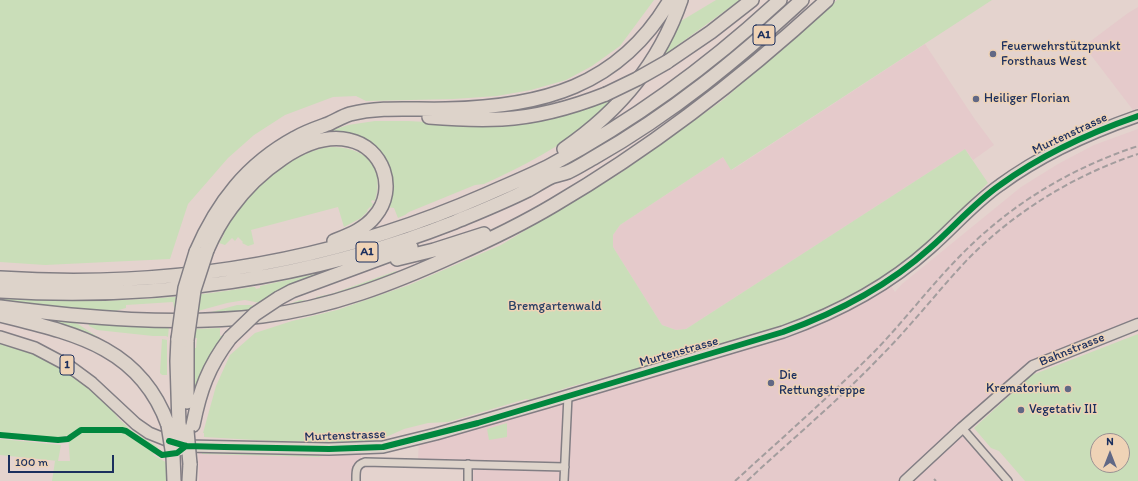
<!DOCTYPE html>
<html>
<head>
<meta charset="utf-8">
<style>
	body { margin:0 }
	#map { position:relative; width:1138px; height:481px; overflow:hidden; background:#e4d3ce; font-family:Itim,sans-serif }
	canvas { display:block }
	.north { position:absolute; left:1090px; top:433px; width:40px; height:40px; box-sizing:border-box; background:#efd3b6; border:1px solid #9a9193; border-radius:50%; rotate:0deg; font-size:11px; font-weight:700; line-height:16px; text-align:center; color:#1b2f5e }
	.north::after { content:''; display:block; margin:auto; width:14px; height:18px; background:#616885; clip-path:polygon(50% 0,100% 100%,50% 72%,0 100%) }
	.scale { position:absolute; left:8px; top:455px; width:106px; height:18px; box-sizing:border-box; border:2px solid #1b2f5e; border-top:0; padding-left:5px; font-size:12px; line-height:14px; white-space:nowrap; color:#1b2f5e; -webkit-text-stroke:3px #efd3b6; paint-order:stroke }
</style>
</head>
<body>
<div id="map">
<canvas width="1138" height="481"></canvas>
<div class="north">N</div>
<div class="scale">100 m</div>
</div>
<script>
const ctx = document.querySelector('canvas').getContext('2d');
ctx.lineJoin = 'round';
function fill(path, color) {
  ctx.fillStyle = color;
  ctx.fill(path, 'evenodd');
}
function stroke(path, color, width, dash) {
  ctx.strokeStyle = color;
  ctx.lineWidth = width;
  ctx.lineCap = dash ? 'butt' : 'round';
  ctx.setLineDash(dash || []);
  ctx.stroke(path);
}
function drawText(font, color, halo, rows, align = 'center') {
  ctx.font = font + ' Itim,sans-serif';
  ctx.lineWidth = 3;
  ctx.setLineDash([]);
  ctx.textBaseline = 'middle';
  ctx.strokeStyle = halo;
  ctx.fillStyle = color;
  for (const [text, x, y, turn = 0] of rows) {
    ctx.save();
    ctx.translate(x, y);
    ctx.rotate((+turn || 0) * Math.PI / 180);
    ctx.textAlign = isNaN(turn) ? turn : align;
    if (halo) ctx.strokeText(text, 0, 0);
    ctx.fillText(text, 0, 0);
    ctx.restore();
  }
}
const built = new Path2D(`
	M1138,7V108L1133,110L1084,46L1128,13Z
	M925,44L974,118L994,145L973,160L965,149L686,329L676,330L662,325L613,247V235L620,225L723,157L732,170Z
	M1138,129V324L1043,361L905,481H473L474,462L418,460L419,439L784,333L889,283L895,292L902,284L1021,187L1058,164L1094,145Z
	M962,436L1002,481H912L960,437Z
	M198,445L361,450L360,481H199Z`);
const green = new Path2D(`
	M0,0H654L620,46L592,66L566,80L531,90L497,96L454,99L366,101L356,96L333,97L285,115L254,135L228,158L188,204L170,259L45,265L0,262Z
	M716,0H740L678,45L670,54L653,65L676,24Z
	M837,0H992L731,170L723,157L620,225L613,235V247L662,325L676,330L686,329L965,149L988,183C968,202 950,223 929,241C887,278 839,305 787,324L651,365L569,387L530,400L526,399L448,422L428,423L404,429L386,437L364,442L272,441L204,437V433H203L216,386L230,355L255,333L292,321L337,310L409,285L501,245L622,172L723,100Z
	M620,93C611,102 603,111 593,119C561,147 523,166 484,184L475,185L409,212L405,215L398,218L394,208L388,207L385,211L386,204L372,147L314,136L348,125L375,121H408L465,124Z
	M334,147C367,148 385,168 375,201L372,200L371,202L373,204L371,208L370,207L367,210L368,211L361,218L344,227L338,207L251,230L254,244L248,246L242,243L243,242L238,237L235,241L232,238L225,245L219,243L224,235L222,234C242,201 267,173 301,156C312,151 322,147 334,147Z
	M396,271L398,274L350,292L290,307L289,304L300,300L309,301L317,298L316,297L331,294Z
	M319,273V275L280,290L260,303L245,300L227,303L176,317L173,302L126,305V308L104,314L0,304V298C84,304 168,301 252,287H255L256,289L260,288V286Z
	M237,305H250L255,306L248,311L197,316Z
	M19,315L69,321L78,324L122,353L141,372Z
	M88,322L169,326L168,337L166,336H153L97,330L89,326Z
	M220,328V336L225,335C211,353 201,372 195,393H193L192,348H196L197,338H194L195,329Z
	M1138,334V481H1025L999,451L991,448L974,428L1032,375ZM1098,441H1122V465H1098Z
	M162,339L167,340V375H162L160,373Z
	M0,343L35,353L81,380L108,404L118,418L132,431L158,447L153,455L171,465L172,481H52L55,461H70L68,435C47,441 22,435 0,433Z
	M507,423V437L489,440L487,429Z
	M0,439L61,445L58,461L0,455Z
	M202,453L315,455L323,457L202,454Z`);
const street = new Path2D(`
	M962,428L1008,481
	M356,481C356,472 355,465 365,462L565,467
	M468,481V464
	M564,481L568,396`);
const secondary = new Path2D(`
	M905,481L962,428L1033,366L1138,324`);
const primary = new Path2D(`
	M0,337L35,348L69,366L92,383L136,424L149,433L169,441L186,446L329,449L383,447L436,434L547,402L783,332C836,313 888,286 930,248C954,227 974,203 1000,185C1042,154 1089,133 1138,116`);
const highway = new Path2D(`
	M667,62L711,32L752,0
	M429,117C453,119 478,120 502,119C538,117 573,107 606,94
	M564,149C618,112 660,62 681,0
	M207,250C213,236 221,221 231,208C254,176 306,130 349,140C383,147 398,189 375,216C365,229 349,235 334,241
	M196,252C217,203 247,164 295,138C305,132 317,128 328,124C335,121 343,116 350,114C381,106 415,110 446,109C541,107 619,87 670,0
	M397,259L434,250L484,234
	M0,278C169,289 330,263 485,195C507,185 530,176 551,165C635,120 711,64 780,0
	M0,291C155,301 310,279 455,222C479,212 504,202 528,190C535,186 543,181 551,177C556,175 563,174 568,172C577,168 586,162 595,157C671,114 738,59 802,0
	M279,298L292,291L411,247
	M0,307C86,318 176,326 262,316C330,308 394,283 455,255C489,240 522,224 554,205C653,147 743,77 827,0
	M0,315C72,333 140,346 168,425
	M178,339L177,361L179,425
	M187,402V340
	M193,425C200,390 208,367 230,338
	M189,481L190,464`);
const rail = new Path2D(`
	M934,479L936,481
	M735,481C782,438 830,396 875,351C905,320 931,285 962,254C1011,204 1071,168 1138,146
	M747,481C791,440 838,401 880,357C911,326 937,292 967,260C1014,212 1074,175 1138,154`);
const highwayBridge = new Path2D(`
	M606,94L637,79L667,62
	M230,338L255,314L279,298
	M178,339L185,288L196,252
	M187,340L194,290L207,250
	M168,425L173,456L174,481
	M179,425V449
	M187,431L190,464`);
const cycleway = new Path2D(`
	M0,435L58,440L68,439L81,430H122L126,431L162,455L177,453L186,446
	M169,441L186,446L224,447L329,449L383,447L478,423L783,332C836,313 888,286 930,248C954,227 974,203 1000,185C1042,154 1089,133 1138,116`);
const markers = [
	[993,54,4,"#616885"],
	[976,99,4,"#616885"],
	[771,383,4,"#616885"],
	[1068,389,4,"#616885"],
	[1021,410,4,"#616885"]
];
const shields = [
	[764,35,22],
	[367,252,22],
	[67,365,14]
];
const shieldNames = [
	["A1",764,35],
	["A1",367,252],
	["1",67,365]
];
const poiNames = [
	["Feuerwehrstützpunkt",1001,47],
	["Forsthaus West",1001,62],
	["Heiliger Florian",984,99],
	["Die",779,376],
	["Rettungstreppe",779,391],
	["Krematorium",1060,389,"right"],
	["Vegetativ III",1029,410]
];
const streetNames = [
	["Murtenstrasse",1070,134,-25],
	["Bahnstrasse",1072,350,-22],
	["Murtenstrasse",679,352,-16],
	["Murtenstrasse",345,436,-2]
];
const parkNames = [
	["Bremgartenwald",555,307]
];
fill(built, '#e5cacb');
fill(green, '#cadeb9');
stroke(street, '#827e84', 10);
stroke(secondary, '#827e84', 13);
stroke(primary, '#827e84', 14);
stroke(highway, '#827e84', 16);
stroke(street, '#ddd3ca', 7);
stroke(secondary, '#ddd3ca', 10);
stroke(primary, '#ddd3ca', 11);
stroke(highway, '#ddd3ca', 13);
stroke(rail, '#a39d9e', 2, [6, 3]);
stroke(highwayBridge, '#827e84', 16, []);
stroke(highwayBridge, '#ddd3ca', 13);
stroke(cycleway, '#00873e', 6);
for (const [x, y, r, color] of markers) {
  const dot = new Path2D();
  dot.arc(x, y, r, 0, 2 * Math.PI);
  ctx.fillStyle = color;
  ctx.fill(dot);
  stroke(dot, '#efd3b6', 1.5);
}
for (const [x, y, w] of shields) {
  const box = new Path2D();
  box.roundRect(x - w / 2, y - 10, w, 20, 3);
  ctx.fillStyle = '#efd3b6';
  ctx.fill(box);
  stroke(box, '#1b2f5e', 1);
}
drawText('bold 12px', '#1b2f5e', null, shieldNames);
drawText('13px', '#1b2f5e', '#efd3b6', poiNames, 'left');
drawText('13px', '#1b2f5e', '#efd3b6', streetNames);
drawText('13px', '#2a4165', '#efd3b6', parkNames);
</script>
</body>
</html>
